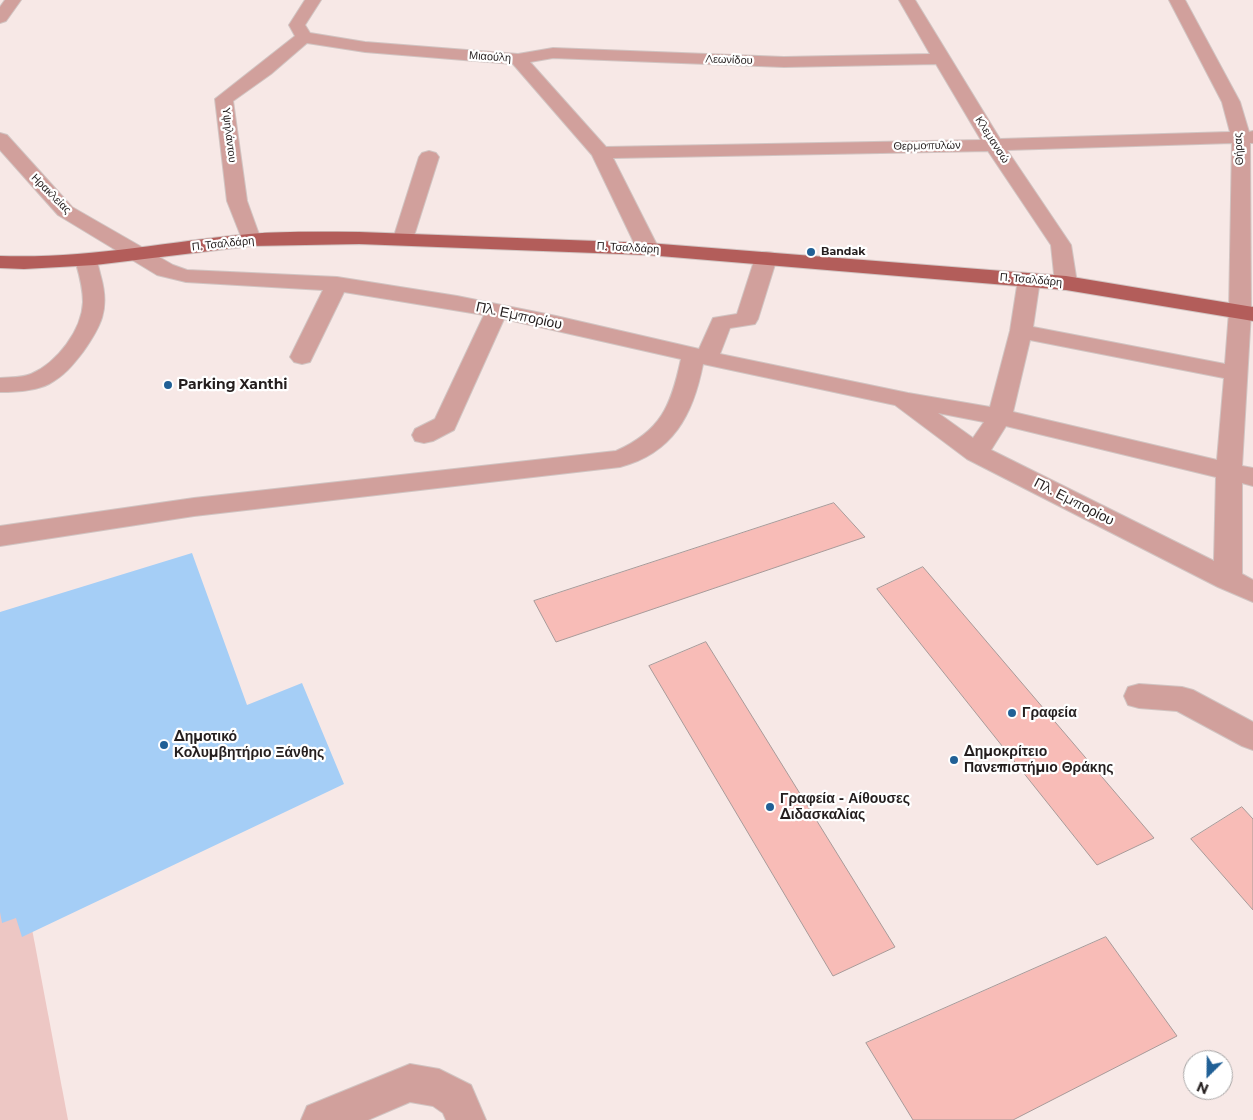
<!DOCTYPE html>
<html>
<head>
<meta charset="utf-8">
<style>
	body { margin:0 }
	#map { position:relative; width:1253px; height:1120px; overflow:hidden; background:#f7e8e6; font-family:Montserrat,sans-serif }
	canvas { display:block }
	.north { position:absolute; left:1183px; top:1050px; width:50px; height:50px; box-sizing:border-box; background:#fff; border:1px solid #a7a5a5; border-radius:50%; rotate:203deg; font-size:14px; font-weight:700; line-height:20px; text-align:center; color:#241e1e }
	.north::after { content:''; display:block; margin:auto; width:18px; height:22px; background:#216096; clip-path:polygon(50% 0,100% 100%,50% 72%,0 100%) }
</style>
</head>
<body>
<div id="map">
<canvas width="1253" height="1120"></canvas>
<div class="north">N</div>
</div>
<script>
const ctx = document.querySelector('canvas').getContext('2d');
ctx.lineJoin = 'round';
function fill(path, color) {
  ctx.fillStyle = color;
  ctx.fill(path, 'evenodd');
}
function stroke(path, color, width, dash) {
  ctx.strokeStyle = color;
  ctx.lineWidth = width;
  ctx.lineCap = dash ? 'butt' : 'round';
  ctx.setLineDash(dash || []);
  ctx.stroke(path);
}
function drawText(font, color, halo, rows, align = 'center') {
  ctx.font = font + ' Montserrat,sans-serif';
  ctx.lineWidth = 4.5;
  ctx.setLineDash([]);
  ctx.textBaseline = 'middle';
  ctx.strokeStyle = halo;
  ctx.fillStyle = color;
  for (const [text, x, y, turn = 0] of rows) {
    ctx.save();
    ctx.translate(x, y);
    ctx.rotate((+turn || 0) * Math.PI / 180);
    ctx.textAlign = isNaN(turn) ? turn : align;
    if (halo) ctx.strokeText(text, 0, 0);
    ctx.fillText(text, 0, 0);
    ctx.restore();
  }
}
const green = new Path2D(`
	M0,759L68,1120H0Z`);
const water = new Path2D(`
	M192,553L247,705L302,683L344,784L22,937L16,918L2,923L0,912V612Z`);
const building = new Path2D(`
	M834,503L865,537L556,642L534,601Z
	M923,567L1154,838L1097,865L877,589Z
	M706,642L895,947L833,976L649,666Z
	M1242,807L1253,819V910L1191,839Z
	M1106,937L1177,1036L1013,1120H913L866,1043Z`);
const minor = new Path2D(`
	M5,0H21L6,21L0,23V7Z
	M305,0H321L305,25L310,33L365,42L518,54L553,48L784,57L930,54L899,0H915L1000,139L1230,132L1222,102L1169,0H1185L1240,102L1249,132L1253,131V143H1250L1251,312L1242,466L1253,468V486L1242,483V574L1253,580V602L1218,587L967,459L895,405L703,364C693,415 673,453 620,467L194,516L0,546V526L194,498L616,451C661,431 671,406 681,359L504,319L454,430L433,441L424,443L415,441L412,435L415,429L435,419L484,315L344,292L310,362L302,364L294,362L290,357L323,290L186,282L157,275L58,215L0,150V133L7,135L72,207L173,265L187,270L337,277L457,296L556,316L699,349L713,318L737,314L755,258L758,253L766,252L774,253L777,258L758,319L755,324L730,328L720,354L908,393L990,407L1010,331L1018,280L1021,275L1029,273L1037,275L1040,280L1033,327L1225,364L1229,312L1232,143L1007,150L1071,245L1077,283L1074,288L1066,290L1058,288L1055,283L1051,245L988,151L613,158L659,249L655,253L648,255L641,253L637,249L592,155L513,64L365,52L307,43L271,74L233,101L247,201L261,240L258,244L251,246L244,244L227,201L215,99L295,36L289,25ZM553,58L784,67L936,64L981,140L606,147L530,62ZM1030,340L1224,378L1217,460L1013,412ZM938,413L984,422L973,438ZM1006,426L1216,477L1214,561L991,450Z
	M429,151L436,153L439,157L413,239L410,243L403,245L396,243L393,239L419,157L422,153Z
	M86,254L94,255C98,262 99,270 101,277C110,310 101,326 83,352C73,365 64,376 49,384C35,391 16,392 0,392V378C10,377 21,378 31,374C57,363 82,330 83,302C83,287 79,274 75,260L78,255Z
	M1139,684L1182,687L1193,690L1253,722V750L1242,746L1177,711L1139,708L1128,705L1124,696L1128,687Z
	M410,1064L439,1069L471,1085L486,1120H446L443,1113L433,1106L410,1102L368,1120H301L307,1106Z`);
const major = new Path2D(`
	M359,232L648,243L1066,276L1253,307V321L1066,290L648,255L359,244L251,246L95,265L24,269L0,268V256C84,259 166,242 249,234C285,231 323,232 359,232Z`);
const markers = [
	[811,252,5,"#216096"],
	[168,385,5,"#216096"],
	[1012,713,5,"#216096"],
	[164,745,5,"#216096"],
	[954,760,5,"#216096"],
	[770,807,5,"#216096"]
];
const farStreetnames = [
	["Μιαούλη",490,57,4],
	["Λεωνίδου",729,60,2],
	["Υψηλάντου",229,135,83],
	["Κλεμανσώ",992,140,57],
	["Θερμοπυλών",927,146,-1],
	["Θήρας",1239,149,-94],
	["Ηρακλείας",51,194,45],
	["Π. Τσαλδάρη",223,244,-6],
	["Π. Τσαλδάρη",628,248,3],
	["Π. Τσαλδάρη",1031,280,5]
];
const farPoinames = [
	["Bandak",821,252]
];
const streetNames = [
	["Πλ. Εμπορίου",519,316,12],
	["Πλ. Εμπορίου",1074,502,27]
];
const poiNames = [
	["Parking Xanthi",178,385],
	["Γραφεία",1022,713],
	["Δημοτικό",174,737],
	["Κολυμβητήριο Ξάνθης",174,753],
	["Δημοκρίτειο",964,752],
	["Πανεπιστήμιο Θράκης",964,768],
	["Γραφεία - Αίθουσες",780,799],
	["Διδασκαλίας",780,815]
];
fill(green, '#edc7c4');
fill(water, '#a5cef6');
fill(building, '#f8bcb7');
stroke(building, '#a89a99', 1);
stroke(minor, '#d1c4c2', 2);
stroke(major, '#d1c4c2', 2);
fill(minor, '#d1a09c');
fill(major, '#b35d5a');
for (const [x, y, r, color] of markers) {
  const dot = new Path2D();
  dot.arc(x, y, r, 0, 2 * Math.PI);
  ctx.fillStyle = color;
  ctx.fill(dot);
  stroke(dot, '#fff', 2);
}
drawText('11px', '#241e1e', '#fff', farStreetnames);
drawText('bold 11px', '#241e1e', '#fff', farPoinames, 'left');
drawText('14px', '#241e1e', '#fff', streetNames);
drawText('bold 14px', '#241e1e', '#fff', poiNames, 'left');
</script>
</body>
</html>
